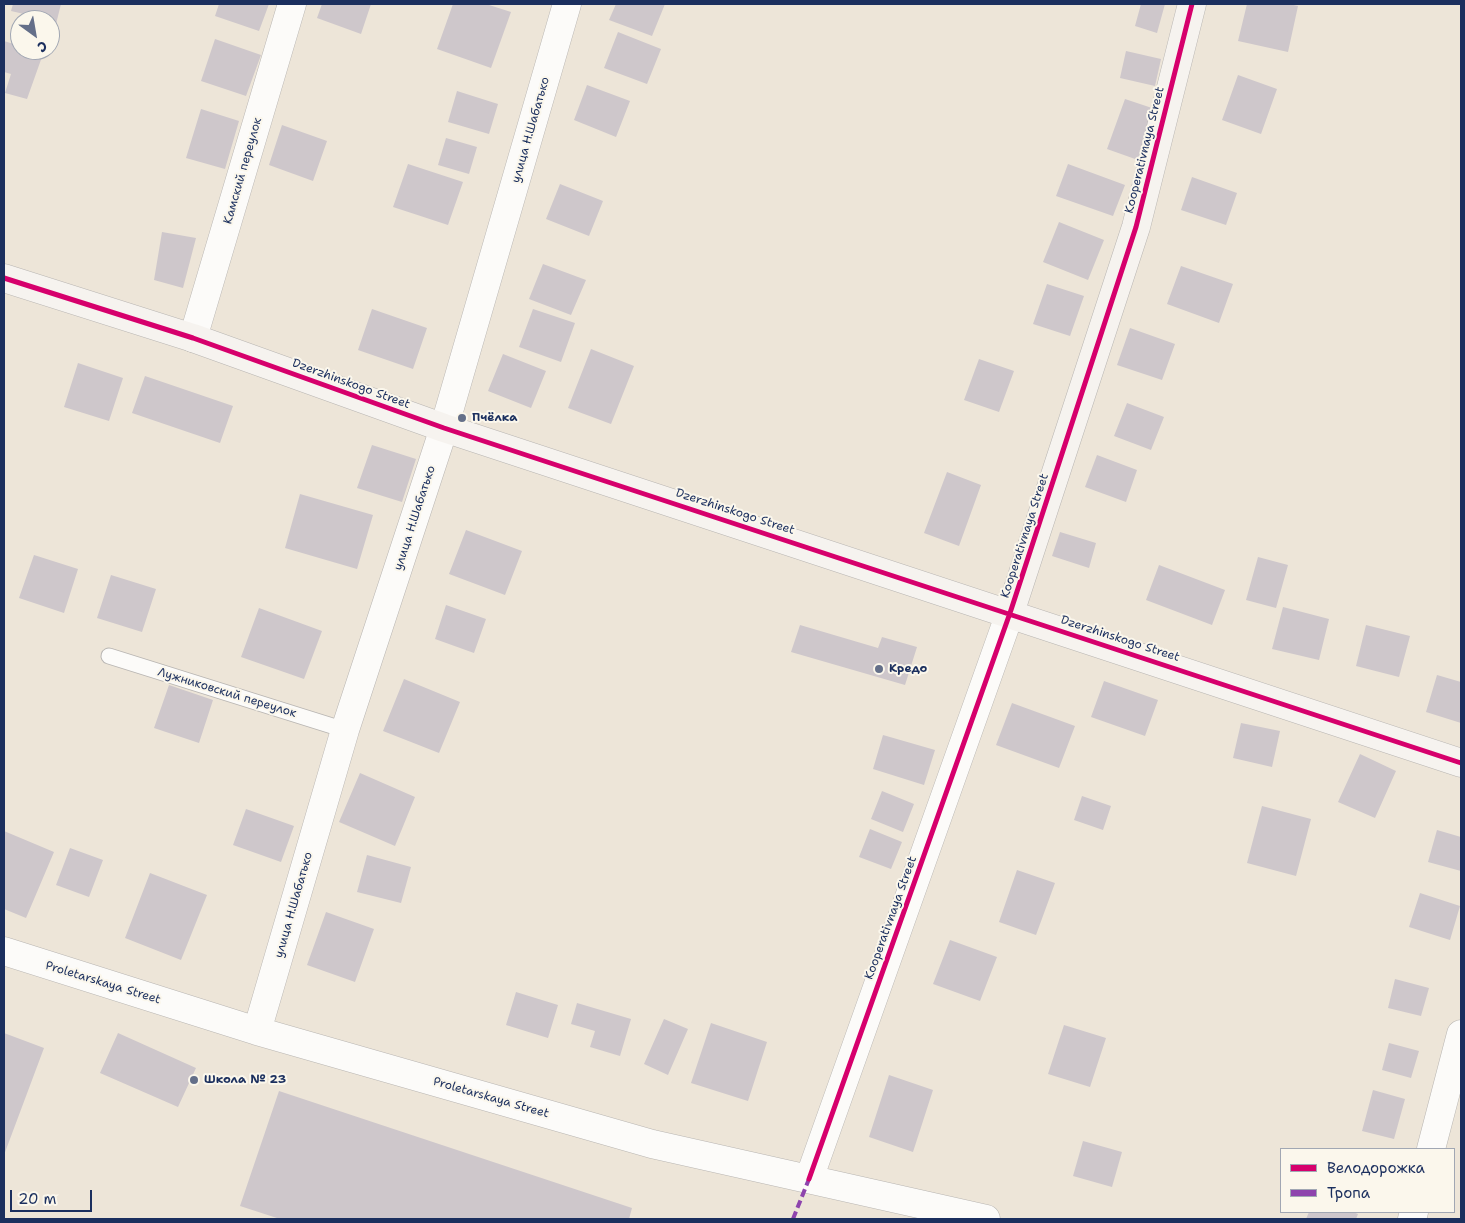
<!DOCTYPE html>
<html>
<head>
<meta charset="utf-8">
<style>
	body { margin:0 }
	#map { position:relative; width:1465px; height:1223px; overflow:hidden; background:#ede5d8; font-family:"Shantell Sans",sans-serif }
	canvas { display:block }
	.frame { position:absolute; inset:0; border:5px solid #1b2f5e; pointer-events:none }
	.legend { position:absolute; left:1280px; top:1148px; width:175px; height:65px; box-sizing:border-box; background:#fbf7ec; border:1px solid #a1a7b3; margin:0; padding:6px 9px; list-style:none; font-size:15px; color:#1b2f5e }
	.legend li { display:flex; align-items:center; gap:10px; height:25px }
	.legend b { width:25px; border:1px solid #a1a7b3 }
	.north { position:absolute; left:10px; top:10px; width:50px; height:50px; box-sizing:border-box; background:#fbf7ec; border:1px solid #a1a7b3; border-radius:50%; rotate:148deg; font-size:14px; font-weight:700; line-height:20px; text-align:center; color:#1b2f5e }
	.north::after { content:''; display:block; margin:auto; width:18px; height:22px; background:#646f89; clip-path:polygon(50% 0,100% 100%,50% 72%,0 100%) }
	.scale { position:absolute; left:10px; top:1190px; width:82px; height:22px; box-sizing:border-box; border:2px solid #1b2f5e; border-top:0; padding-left:6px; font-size:15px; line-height:18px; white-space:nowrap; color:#1b2f5e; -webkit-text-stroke:4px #fbf7ec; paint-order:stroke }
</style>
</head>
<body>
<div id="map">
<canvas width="1465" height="1223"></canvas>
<div class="frame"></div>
<ul class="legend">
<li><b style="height:6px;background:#d6006c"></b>Велодорожка</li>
<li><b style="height:6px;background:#8e44ad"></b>Тропа</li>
</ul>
<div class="north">С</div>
<div class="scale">20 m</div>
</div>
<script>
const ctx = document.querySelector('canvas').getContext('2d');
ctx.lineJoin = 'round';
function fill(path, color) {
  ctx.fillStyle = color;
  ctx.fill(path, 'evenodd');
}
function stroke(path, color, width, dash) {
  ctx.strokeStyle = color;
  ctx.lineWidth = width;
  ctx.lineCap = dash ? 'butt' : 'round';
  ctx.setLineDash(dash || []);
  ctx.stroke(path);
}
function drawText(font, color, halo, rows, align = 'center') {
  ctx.font = font + ' "Shantell Sans",sans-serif';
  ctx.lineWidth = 4;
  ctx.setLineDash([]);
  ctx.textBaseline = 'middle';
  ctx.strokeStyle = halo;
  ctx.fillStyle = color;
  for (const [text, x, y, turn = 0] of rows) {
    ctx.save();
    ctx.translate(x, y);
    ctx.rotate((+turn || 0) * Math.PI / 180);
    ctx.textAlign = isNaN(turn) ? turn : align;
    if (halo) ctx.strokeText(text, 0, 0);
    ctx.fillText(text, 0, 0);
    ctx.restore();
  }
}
const building = new Path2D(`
	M13,4H61L56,24L50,22V20L11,11Z
	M219,4H269L259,31L215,16Z
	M322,4H371L361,34L317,18Z
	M453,4H486L511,12L491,68L437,49Z
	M616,4H665L652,36L609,20Z
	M1141,4H1165L1157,33L1135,26Z
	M1247,4H1289L1298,6L1288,52L1238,41Z
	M618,32L661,49L647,84L604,68Z
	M215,39L261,55L246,96L201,81Z
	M4,41L20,46V50H31L43,54L27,99L5,93L11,74L4,72Z
	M1126,51L1161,59L1155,86L1120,78Z
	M1238,75L1277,89L1261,134L1222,120Z
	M587,85L630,101L616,137L574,120Z
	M457,91L498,104L489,134L448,122Z
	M1125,99L1155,109L1138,160L1107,149Z
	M201,109L239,121L225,169L186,158Z
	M282,125L327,141L313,181L269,165Z
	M446,138L477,147L469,174L438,165Z
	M408,164L463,182L448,225L393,207Z
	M1068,164L1125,185L1113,216L1056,196Z
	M1192,177L1237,193L1226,225L1181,210Z
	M560,184L603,201L589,236L546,219Z
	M1059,222L1104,240L1088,280L1043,262Z
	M162,232L196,238L183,288L154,280Z
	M543,264L586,280L571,315L529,299Z
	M1181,266L1233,284L1219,323L1167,304Z
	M1047,284L1084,296L1070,336L1033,324Z
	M372,309L427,328L413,369L358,350Z
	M533,309L575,323L561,362L519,347Z
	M1130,328L1175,344L1162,380L1117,365Z
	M591,349L634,366L611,424L568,408Z
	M503,354L546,371L531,408L488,391Z
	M979,359L1014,371L999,412L964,400Z
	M78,363L123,378L109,421L64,407Z
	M145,376L233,406L220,443L132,413Z
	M1127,403L1164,417L1151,450L1114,436Z
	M372,445L416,459L402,502L357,488Z
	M1097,455L1137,470L1126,502L1085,487Z
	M947,472L981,485L959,546L924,533Z
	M300,494L373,515L357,569L285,548Z
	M466,530L522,551L505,595L449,574Z
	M1060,532L1096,543L1089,568L1052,556Z
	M34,555L78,569L64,613L19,598Z
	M1258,557L1288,565L1276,608L1246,600Z
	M1159,565L1225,590L1212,625L1146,600Z
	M111,575L156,589L142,632L97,618Z
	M446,605L486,619L474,653L435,639Z
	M1283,607L1329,619L1319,660L1272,649Z
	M259,608L322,631L304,679L241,657Z
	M800,625L878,648L882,637L917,647L905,685L791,652Z
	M1366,625L1410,636L1399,677L1356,666Z
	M1437,675L1461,682V723L1426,712Z
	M404,679L460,702L439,753L383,731Z
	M1104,681L1158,700L1145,736L1091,717Z
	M169,685L213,700L199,743L154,728Z
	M1012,703L1075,726L1059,768L996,745Z
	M1241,723L1280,731L1272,767L1233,758Z
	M883,735L935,750L924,785L873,769Z
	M1360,754L1396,771L1375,818L1338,802Z
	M360,773L415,797L395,846L339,822Z
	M882,791L914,804L903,832L871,819Z
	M1082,796L1111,806L1103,830L1074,820Z
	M1262,806L1311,819L1296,876L1247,863Z
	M246,809L294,826L281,862L233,845Z
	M870,829L902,842L891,869L859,857Z
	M1437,830L1461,837V871L1428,862Z
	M4,831L54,852L26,918L4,909Z
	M70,848L103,860L89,897L56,885Z
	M367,855L411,867L401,903L357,892Z
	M1017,870L1055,883L1036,935L999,922Z
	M150,873L207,895L181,960L125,938Z
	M1420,893L1460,906L1450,940L1409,927Z
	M326,912L374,929L355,982L307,965Z
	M950,940L997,957L980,1001L933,984Z
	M1395,979L1429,988L1421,1016L1388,1008Z
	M516,992L558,1005L548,1038L506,1025Z
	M577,1003L631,1019L620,1056L590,1047L595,1031L571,1024Z
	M664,1019L688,1029L668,1075L644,1064Z
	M711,1023L767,1042L748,1101L691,1083Z
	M1064,1025L1106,1038L1090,1087L1048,1074Z
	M4,1033L44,1048L4,1155Z
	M118,1033L196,1068L178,1107L100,1073Z
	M1389,1043L1419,1051L1411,1078L1382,1070Z
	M889,1075L933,1090L913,1152L869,1137Z
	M1373,1090L1405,1099L1394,1139L1362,1131Z
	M279,1091L632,1208L629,1219H280L240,1206Z
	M1083,1141L1122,1152L1112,1187L1073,1176Z
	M1309,1212H1353L1358,1214L1356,1219H1306Z`);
const lane = new Path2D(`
	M109,656L345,730`);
const street = new Path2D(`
	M193,338L292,4
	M4,951L257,1031L652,1144L986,1219
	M257,1031L345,730L444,428L567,4
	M1431,1149L1461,1034
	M809,1179L1010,613
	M1412,1219L1414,1212`);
const secondary = new Path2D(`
	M4,278L193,338L444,428L1461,763
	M1010,613L1136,227L1192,4`);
const quiet = new Path2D(`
	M793,1219L809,1179`);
const cycleway = new Path2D(`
	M4,278L193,338L444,428L1461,763
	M809,1179L1010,613L1136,227L1192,4`);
const markers = [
	[462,418,5,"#646f89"],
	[879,669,5,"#646f89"],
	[194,1080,5,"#646f89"]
];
const streetNames = [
	["улица Н.Шабатько",531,130,-74],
	["Kooperativnaya Street",1145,150,-76],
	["Камский переулок",243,171,-74],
	["Dzerzhinskogo Street",351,384,20],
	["Dzerzhinskogo Street",735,512,18],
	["улица Н.Шабатько",415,518,-72],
	["Kooperativnaya Street",1025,536,-72],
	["Dzerzhinskogo Street",1120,639,18],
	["Лужниковский переулок",227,693,17],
	["улица Н.Шабатько",294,905,-74],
	["Kooperativnaya Street",891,918,-70],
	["Proletarskaya Street",103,983,17],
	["Proletarskaya Street",491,1098,16]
];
const poiNames = [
	["Пчёлка",472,418],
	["Кредо",889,669],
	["Школа № 23",204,1080]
];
fill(building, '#cec7cb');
stroke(lane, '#b8b5b2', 17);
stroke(street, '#b8b5b2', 29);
stroke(secondary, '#b8b5b2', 29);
stroke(lane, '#fcfbf9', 15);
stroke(street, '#fcfbf9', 28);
stroke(secondary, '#f6f3ef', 28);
stroke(quiet, '#8e44ad', 4, [8, 4]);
stroke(cycleway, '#d6006c', 5);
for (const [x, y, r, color] of markers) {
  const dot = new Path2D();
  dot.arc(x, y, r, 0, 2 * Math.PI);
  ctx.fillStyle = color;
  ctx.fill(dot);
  stroke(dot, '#fbf7ec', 2);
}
drawText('12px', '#1b2f5e', '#fbf7ec', streetNames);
drawText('bold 12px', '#1b2f5e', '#fbf7ec', poiNames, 'left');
</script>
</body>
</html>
